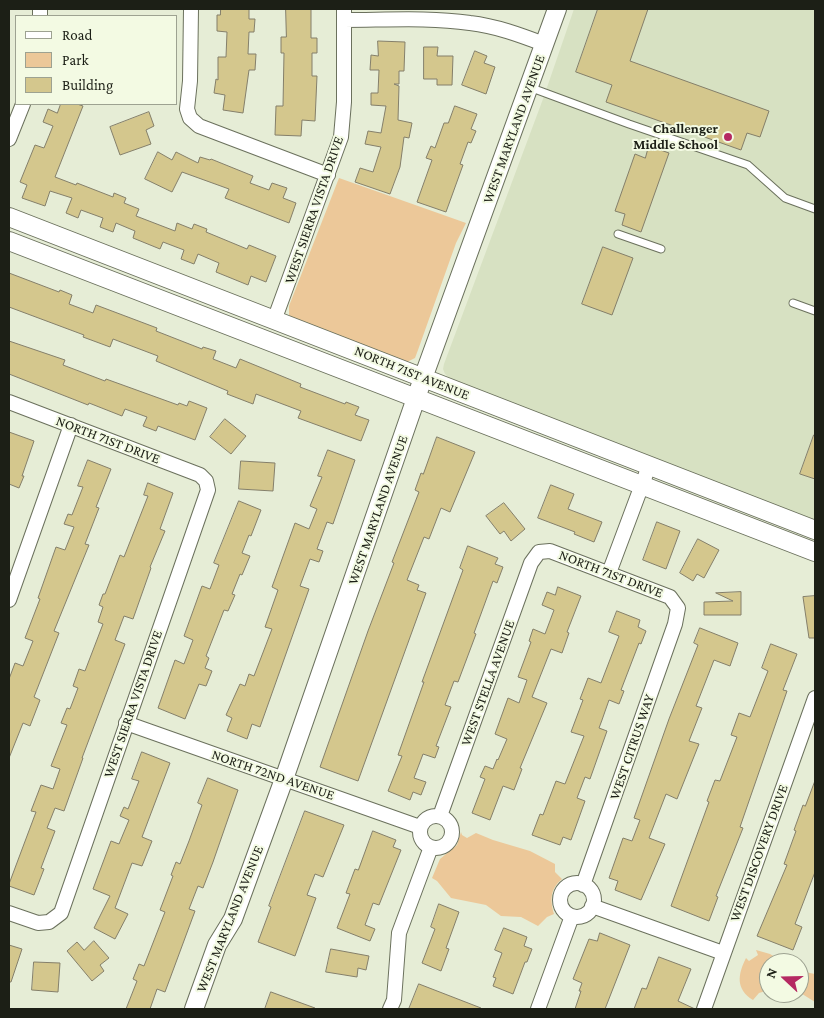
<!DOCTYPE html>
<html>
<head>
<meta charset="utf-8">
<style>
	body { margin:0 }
	#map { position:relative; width:824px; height:1018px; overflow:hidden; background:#e6edd6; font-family:"Crimson Pro",serif }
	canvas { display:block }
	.frame { position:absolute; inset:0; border:10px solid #1c1f16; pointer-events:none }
	.legend { position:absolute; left:15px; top:15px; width:162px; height:90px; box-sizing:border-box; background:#f3fae3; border:1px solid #9da291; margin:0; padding:6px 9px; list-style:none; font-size:15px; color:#1c1f16 }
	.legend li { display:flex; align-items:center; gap:10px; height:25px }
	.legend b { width:25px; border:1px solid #9da291 }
	.north { position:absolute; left:759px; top:953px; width:50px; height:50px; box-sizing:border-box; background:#f3fae3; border:1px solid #9da291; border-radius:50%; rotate:291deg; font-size:14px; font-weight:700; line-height:20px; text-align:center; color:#1c1f16 }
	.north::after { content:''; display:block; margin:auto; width:18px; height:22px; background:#b52962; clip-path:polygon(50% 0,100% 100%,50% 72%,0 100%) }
</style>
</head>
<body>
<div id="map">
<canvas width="824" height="1018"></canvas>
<div class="frame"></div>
<ul class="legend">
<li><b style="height:6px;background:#fff"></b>Road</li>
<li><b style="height:14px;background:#ecc899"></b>Park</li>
<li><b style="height:14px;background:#d4c78d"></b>Building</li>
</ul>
<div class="north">N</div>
</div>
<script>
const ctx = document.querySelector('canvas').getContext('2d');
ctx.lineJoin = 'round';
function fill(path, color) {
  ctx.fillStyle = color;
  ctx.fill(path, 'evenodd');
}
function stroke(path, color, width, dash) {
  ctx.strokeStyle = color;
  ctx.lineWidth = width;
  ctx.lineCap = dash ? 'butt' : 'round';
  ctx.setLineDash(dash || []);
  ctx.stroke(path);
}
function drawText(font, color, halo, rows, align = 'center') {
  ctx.font = font + ' "Crimson Pro",serif';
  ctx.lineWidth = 4;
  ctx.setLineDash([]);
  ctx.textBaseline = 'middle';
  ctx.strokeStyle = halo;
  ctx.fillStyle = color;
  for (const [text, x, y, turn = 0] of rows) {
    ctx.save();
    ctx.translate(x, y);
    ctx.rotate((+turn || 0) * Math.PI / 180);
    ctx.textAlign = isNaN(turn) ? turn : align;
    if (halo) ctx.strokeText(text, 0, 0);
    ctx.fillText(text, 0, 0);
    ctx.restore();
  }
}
const built = new Path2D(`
	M574,9H815V520L454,382L445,374L443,369L444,364L543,99Z`);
const green = new Path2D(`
	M339,178L466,223L456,243L418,350L415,358L407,362L293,319L289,315V306Z
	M461,832L462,835L467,838L476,833L493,840L530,851L555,864V872L562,879C550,889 550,900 554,914L547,917L538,926L521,917L501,916L486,905L451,898L437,881L432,878L440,859L457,845Z
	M756,950L770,954L785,963H769V990L759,993L753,1000C735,989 738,974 746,958L749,961L758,955Z
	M799,971L815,974V1002L799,992Z`);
const building = new Path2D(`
	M221,9H249V19H255L254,32H249L248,54H256L255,70H249L243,113L223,110L225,95L214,93L216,79L218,80V57H226L227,32L217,31V15H220Z
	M286,9H311V38H317V53H312V76H317L315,121L302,120L301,136L275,135L276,106H283L284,53H281V37H286Z
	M598,9H648L630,61L769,111L760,137L747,133L741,150L606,102L612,85L576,72Z
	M378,41L405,42L404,71H399V84H394L399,86L398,120L412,123L409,138L404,137L400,167L390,194L355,182L360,168L373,172L381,147L365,144L368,131L381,133L386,106L371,105V93H378L379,70H370L371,55L378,56Z
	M424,47H438L437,56H453L452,85H437V79H424Z
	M475,51L487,56L484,63L495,67L486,94L462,85Z
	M61,104H77L83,106L55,177L76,185L77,183L113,197L114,193L126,198L124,203L139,209L136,216L175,231L177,223L192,229L194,224L207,229L206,232L247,249L249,245L276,256L266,282L251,276L248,285L216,272L219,263L198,254L194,264L181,259L184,250L163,242L160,249L133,238L135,231L116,223L113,232L100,227L103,218L81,210L78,218L66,213L72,198L50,191L45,206L22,198L27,185L20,182L35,145L44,148L53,126L43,122L48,109L57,113Z
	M455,106L477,114L471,129L476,131L471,143L468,142L460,164L463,165L446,212L417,202L432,160L426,158L431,146L435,148L444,123H448Z
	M149,112L154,126L146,130L151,144L120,155L110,127Z
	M649,146L669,153L641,232L622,225L625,214L615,211L635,154L645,158Z
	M158,152L172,160L176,152L198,163L200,157L210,160L211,159L253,176L250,183L269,190L272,183L287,188L283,198L296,203L289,223L225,198L229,189L182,172L172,192L145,179Z
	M603,247L633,258L612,315L582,304Z
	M9,273L59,292L60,290L72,295L69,304L93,313L96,305L157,328L156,331L202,349L203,347L216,351L213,359L236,368L240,359L301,384L300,387L345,404L346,402L359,407L355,415L369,420L361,441L298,418L301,411L256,394L253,404L227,394L228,391L156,361L158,356L113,339L110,347L83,337L84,335L9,307Z
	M9,341L65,360L63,365L105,381L106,379L178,405L179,403L187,406L189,401L207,408L195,440L158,426L156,431L143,426L147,417L125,409L122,416L89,403L88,405L9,374Z
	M225,419L246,436L231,454L210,437Z
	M9,432L34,441L22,476H24L19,488L9,484Z
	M814,435H815V479L800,474Z
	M437,437L475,452L450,512L441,508L429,539L424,537L407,580L419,585L417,590L426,593L358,781L320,767L368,631L394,563L392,562L419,492L415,490L421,473L423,474Z
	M328,450L355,460L333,524L327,522L317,549L323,551L319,562L310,559L300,586L309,589L260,727L252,724L247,739L227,731L232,718L226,715L240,684L245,686L249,674L254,676L272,629L265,627L278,590L272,587L295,523L309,529L317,509L310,506L322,477L318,476Z
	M88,460L111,469L96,507L99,508L85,544L89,545L54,631L59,633L34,697L40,700L30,726L23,723L9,758V679L15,663L23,666L33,641L25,638L40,599L38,598L56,547L65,550L74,527L64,524L68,514L72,515L83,487L78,486Z
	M241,461L275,463L273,491L239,489Z
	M148,483L173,493L160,529L165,531L150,567L151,568L133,619L124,616L115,640L125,644L82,758H83L64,811L55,808L47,828L55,831L41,868L44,869L34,895L9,886V884L36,812L31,811L41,785L53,789L60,769L51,766L67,725L61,723L67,708L70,709L78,688L73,686L79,669L85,671L103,624L98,622L103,607L99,605L103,594H105L120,555L124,557L148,496L144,495Z
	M551,485L574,494L568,509L602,522L594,542L574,534L575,532L538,518Z
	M239,501L261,510L251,536L249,535L242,553L250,556L242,575L240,574L232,594L235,595L228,611L224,610L206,656L209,658L205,668L212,671L206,686L199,684L185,719L158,708L175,660L184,664L193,640L184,636L202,586L210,589L219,565L214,563Z
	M504,503L525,529L511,541L504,531L500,534L486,516Z
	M657,522L680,531L666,569L643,560Z
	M698,539L719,550L704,578L697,574L693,581L680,573Z
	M468,546L498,558L495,564L503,567L497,583L493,581L474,633L476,634L458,682L454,681L445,705L451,707L436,746L439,747L435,758L423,754L414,778L426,782L421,795L413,792L410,800L388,791L402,756L398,755L424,682H422L463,570L460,568Z
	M558,587L581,596L567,632L569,633L562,653L551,649L532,697L547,703L520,768L522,769L514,790L503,786L490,820L472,813L485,779L480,777L485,766L493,769L497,759L498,760L507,739L495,734L504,709L508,698L519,703L527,680L518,677L531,642L529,641L533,629L545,634L554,610L542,605L547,592L555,595Z
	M741,592V615H704V602L733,601L716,593Z
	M815,596V638H809L803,597Z
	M617,611L640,620L638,627L646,631L641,644L639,643L621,690L624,691L619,704L609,700L602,720L599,728L607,731L590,779L585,777L577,798L585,801L571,840L563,837L560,845L532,835L540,814L543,815L556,781L565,784L584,736L571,732L583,700L580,699L588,678L601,683L619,636L609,632Z
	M700,628L738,643L730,666L714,660L696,706L702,708L689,741L699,744L677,799L666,794L649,838L665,844L641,900L615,890L618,881L609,878L623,838L632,841L640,820L634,818L669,719L698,645L694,643Z
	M771,644L797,654L783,690L787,691L740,827L743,828L716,896L718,897L709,921L671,906L709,802L707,801L715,780L720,781L737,737L731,735L739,713L750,717L768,671L762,668Z
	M142,752L170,763L142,837L152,841L142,866L132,863L115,908L128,914L115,939L94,928L110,896L93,889L111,841L119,844L129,820L120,816L124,807L128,809L139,781L132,779Z
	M208,778L238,790L213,862L203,888L198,886L189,909L195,911L165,992L157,989L150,1009H126L137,981L133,979L139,964L144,966L165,912L160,910L173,876L171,875L176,862L180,864L189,841L202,805L198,803Z
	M815,781V872L795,924L802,927L793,950L757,936L787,865L784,864L796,831L794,830L803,805L805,806Z
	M305,811L344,825L323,877L315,874L307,895L316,898L295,956L258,942L271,907L269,906Z
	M373,831L396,840L393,847L401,850L379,905L373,903L365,925L375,929L370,941L337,928L350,894L346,893L355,869L358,870Z
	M439,904L459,912L446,948L449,949L441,971L422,963L435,929L431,927Z
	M504,928L527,937L524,946L532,949L527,962H525L513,994L493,986L496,978L493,977L502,953L495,950Z
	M600,933L630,945L605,1009H575L581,991H579L582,983L573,979L589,939L597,941Z
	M94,941L109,958L100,965L104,971L92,981L67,951L77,942L84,950Z
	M9,945L22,949L11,982H9Z
	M331,949L369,956L366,970L358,968L357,977L326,972Z
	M659,957L691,969L678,1001L695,1009H634L642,988L646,989Z
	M34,962L60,963L58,992L32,990Z
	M419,984L481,1008V1009H409Z
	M271,992L315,1008L314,1009H265Z`);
const service = new Path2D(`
	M529,87L629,124L748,165L785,198L815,209
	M618,234L661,249
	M793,303L815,311`);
const minor = new Path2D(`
	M191,9L190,81L187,109L190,118L199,126L328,175
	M40,16V9
	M344,20C386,20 429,17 470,23C496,26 520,35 544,44
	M9,139L23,104
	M275,318L341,137L344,102V9
	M9,402L200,475L206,481L208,490L61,913L49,922L38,923L9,913
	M609,573L649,466
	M9,600L71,425
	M126,723L420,827
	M440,816L531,563L539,552L550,551L670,597L678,608L675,624L583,885
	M420 832a16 16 0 1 1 32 0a16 16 0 1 1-32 0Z
	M560 900a17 17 0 1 1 34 0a17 17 0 1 1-34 0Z
	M592,906L723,953
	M390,1009L394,1000L399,933L431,847
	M538,1009L572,916
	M704,1009L815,698`);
const tertiary = new Path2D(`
	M9,217C278,320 546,427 815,530
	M9,241L815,552
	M194,1009L217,945L233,919L284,779L423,378L557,9`);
const markers = [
	[728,137,5,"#b52962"]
];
const streetNames = [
	["WEST MARYLAND AVENUE",514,129,-70],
	["WEST SIERRA VISTA DRIVE",314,210,-71],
	["NORTH 71ST AVENUE",412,373,22],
	["NORTH 71ST DRIVE",108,440,21],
	["WEST MARYLAND AVENUE",378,510,-71],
	["NORTH 71ST DRIVE",611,574,21],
	["WEST STELLA AVENUE",488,683,-70],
	["WEST SIERRA VISTA DRIVE",133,704,-71],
	["WEST CITRUS WAY",632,747,-71],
	["NORTH 72ND AVENUE",273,775,19],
	["WEST DISCOVERY DRIVE",759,853,-70],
	["WEST MARYLAND AVENUE",230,919,-68]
];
const poiNames = [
	["Challenger",718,129],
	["Middle School",718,145]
];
fill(built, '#d7e1c2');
fill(green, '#ecc899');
fill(building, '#d4c78d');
stroke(building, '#847f6a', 1);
stroke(service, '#6b715d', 9);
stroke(minor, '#6b715d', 16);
stroke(tertiary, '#6b715d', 20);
stroke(service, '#fff', 7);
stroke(minor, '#fff', 14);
stroke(tertiary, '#fff', 18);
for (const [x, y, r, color] of markers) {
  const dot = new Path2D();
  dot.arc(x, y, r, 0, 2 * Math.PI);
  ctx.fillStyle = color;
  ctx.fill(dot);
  stroke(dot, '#f3fae3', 2);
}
drawText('14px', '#1c1f16', '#f3fae3', streetNames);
drawText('bold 14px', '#1c1f16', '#f3fae3', poiNames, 'right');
</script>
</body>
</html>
